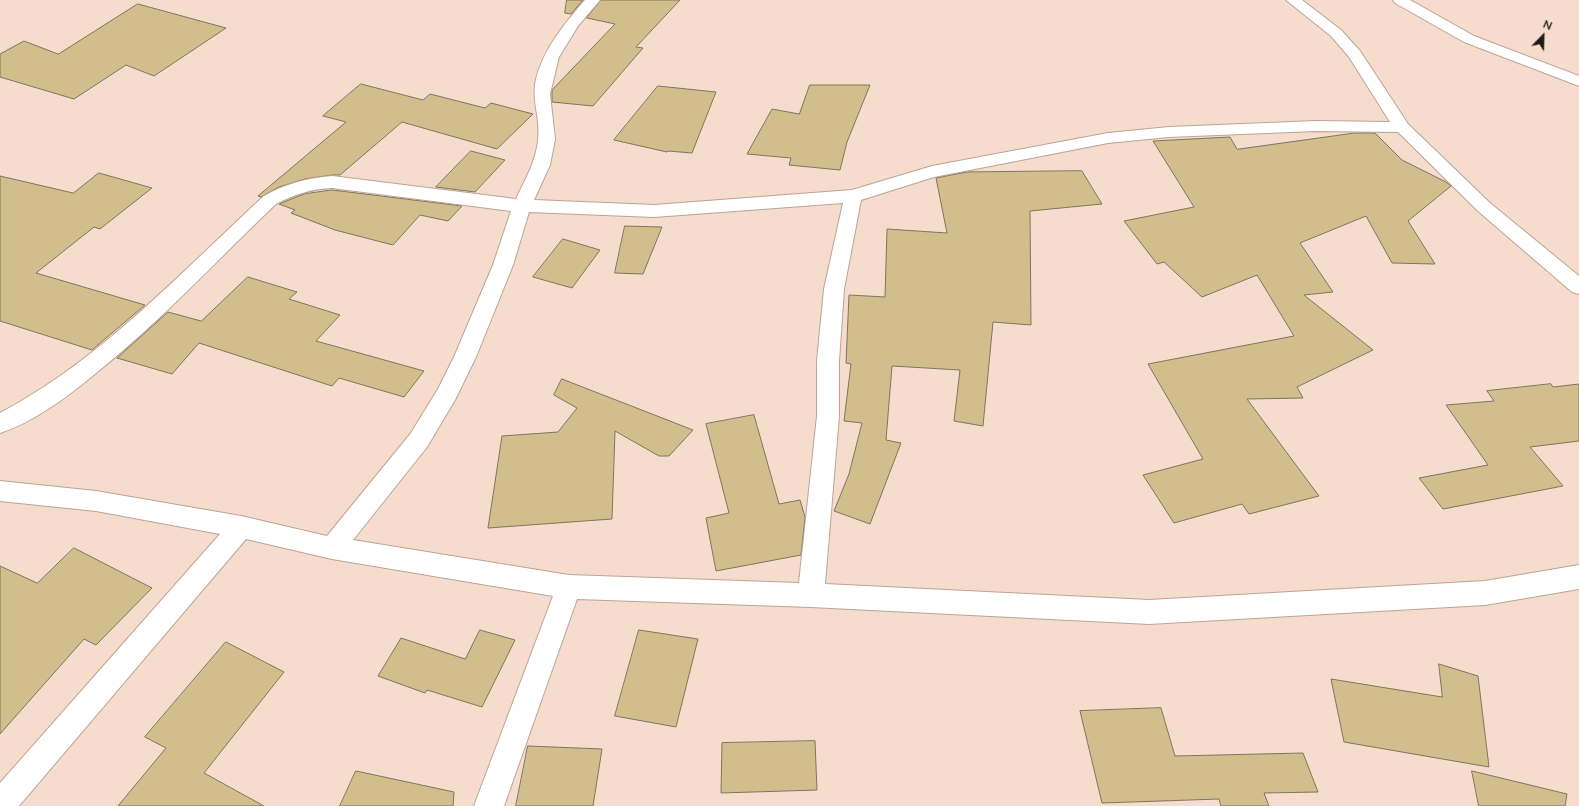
<!DOCTYPE html>
<html>
<head>
<meta charset="utf-8">
<style>
	body { margin:0 }
	#map { position:relative; width:1579px; height:806px; overflow:hidden; background:#f5dccc; font-family:Lato,sans-serif }
	canvas { display:block }
	.north { position:absolute; left:1523px; top:16px; width:40px; height:40px; -webkit-text-stroke:3px #f5dccc; paint-order:stroke; rotate:23deg; font-size:11px; font-weight:700; line-height:16px; text-align:center; color:#231a14 }
	.north::after { content:''; display:block; margin:auto; width:14px; height:18px; background:#231a14; clip-path:polygon(50% 0,100% 100%,50% 72%,0 100%) }
</style>
</head>
<body>
<div id="map">
<canvas width="1579" height="806"></canvas>
<div class="north">N</div>
</div>
<script>
const ctx = document.querySelector('canvas').getContext('2d');
ctx.lineJoin = 'round';
function fill(path, color) {
  ctx.fillStyle = color;
  ctx.fill(path, 'evenodd');
}
function stroke(path, color, width, dash) {
  ctx.strokeStyle = color;
  ctx.lineWidth = width;
  ctx.lineCap = dash ? 'butt' : 'round';
  ctx.setLineDash(dash || []);
  ctx.stroke(path);
}
const building = new Path2D(`
	M567,0H583L571,14L565,13Z
	M601,0H680L636,47L643,48L593,106L552,102V90L615,24L587,18Z
	M138,4L226,28L154,76L126,65L74,99L0,77V54L24,41L58,54Z
	M361,84L423,100L430,94L485,108L491,103L533,114L497,149L402,122L340,175H332L305,179L279,187L261,197L258,196L346,122L323,116Z
	M810,85H870L847,142L840,170L789,165L791,158L747,154L772,109L799,114Z
	M658,86L716,92L692,153L668,151L667,152L614,140Z
	M1355,133H1375L1402,160L1446,182L1451,186L1408,221L1435,264L1392,263L1366,216L1300,243L1333,292L1304,295L1373,350L1297,387L1303,398L1247,399L1319,496L1249,514L1242,504L1174,523L1143,475L1203,459L1148,364L1294,336L1257,275L1202,297L1164,262L1157,264L1124,221L1194,207L1153,141L1230,137L1237,149Z
	M471,151L505,160L475,192L436,187Z
	M1082,171L1102,204L1030,211L1031,325L993,322L983,426L954,421L960,370L892,366L886,440L901,443L870,524L834,511L849,474L862,423L844,421L851,364L846,363L849,295L885,297L887,229L947,233L936,178L967,172Z
	M99,173L152,188L100,229L94,227L36,273L145,305L92,350L0,321V176L73,193Z
	M332,190L462,206L448,221L420,215L393,245L335,230L291,213L295,210L279,204L304,194Z
	M625,226L662,227L643,274L615,273Z
	M563,239L600,250L572,288L533,277Z
	M248,277L297,292L289,299L340,315L316,341L424,371L404,397L339,378L332,386L199,343L172,374L117,358L168,312L201,321Z
	M562,379L693,430L669,456H659L615,431L612,519L488,528L502,436L558,432L577,408L554,395Z
	M1551,384L1553,387L1579,384V441L1530,447L1563,486L1443,509L1419,478L1488,465L1446,405L1494,401L1487,391Z
	M754,415L779,504L800,500L805,517L801,555L716,571L706,518L729,513L706,424Z
	M74,548L152,588L96,645L84,639L0,734V566L37,583Z
	M480,630L515,640L482,707L427,690L425,693L378,676L401,638L465,659Z
	M639,630L698,639L676,727L615,716Z
	M226,642L284,672L204,773L264,806H118L166,748L145,737Z
	M1439,664L1478,676L1489,767L1344,742L1331,679L1442,697Z
	M1161,708L1175,756L1303,753L1318,792L1264,793L1269,806H1221L1219,799L1102,803L1080,711Z
	M815,741L817,790L721,793L722,743Z
	M528,746L602,749L593,806H516Z
	M356,771L454,792L453,806H340Z
	M1472,771L1567,794L1565,806H1479Z`);
const minor = new Path2D(`
	M585,0H600L578,26L559,57L550,94L555,139L550,165L534,200L654,205L852,190L932,166L1108,133L1169,127L1316,121L1390,122L1349,57L1331,36L1286,0H1302L1341,30L1360,51L1408,124L1490,203L1579,276V294L1572,292L1478,211L1398,132L1316,131L1169,137L1108,143L934,177L861,200L844,289L839,361V416L825,584L1149,600L1485,581L1579,565V589L1485,605L1149,624L811,607L577,599L504,806H474L553,596L332,559L246,539L19,806H0V783L220,534L96,511L0,501V481L96,491L241,516L327,536L411,433L438,389L454,357L493,265L511,211L332,188C311,189 295,194 276,204C216,261 160,322 95,374C67,397 34,422 0,433V413C102,359 180,273 264,196C285,184 307,178 332,176L516,199C525,180 536,161 538,140C541,119 531,100 536,79C544,48 565,23 585,0ZM843,203L824,289L817,361V416L799,583L569,575L353,540L427,447L455,400L476,357L513,265L529,212L654,217Z
	M1393,0H1410L1474,36L1579,76V86L1464,42L1395,3Z`);
fill(building, '#d2bd8c');
stroke(building, '#7e755e', 1);
stroke(minor, '#bca495', 2);
fill(minor, '#fff');
</script>
</body>
</html>
